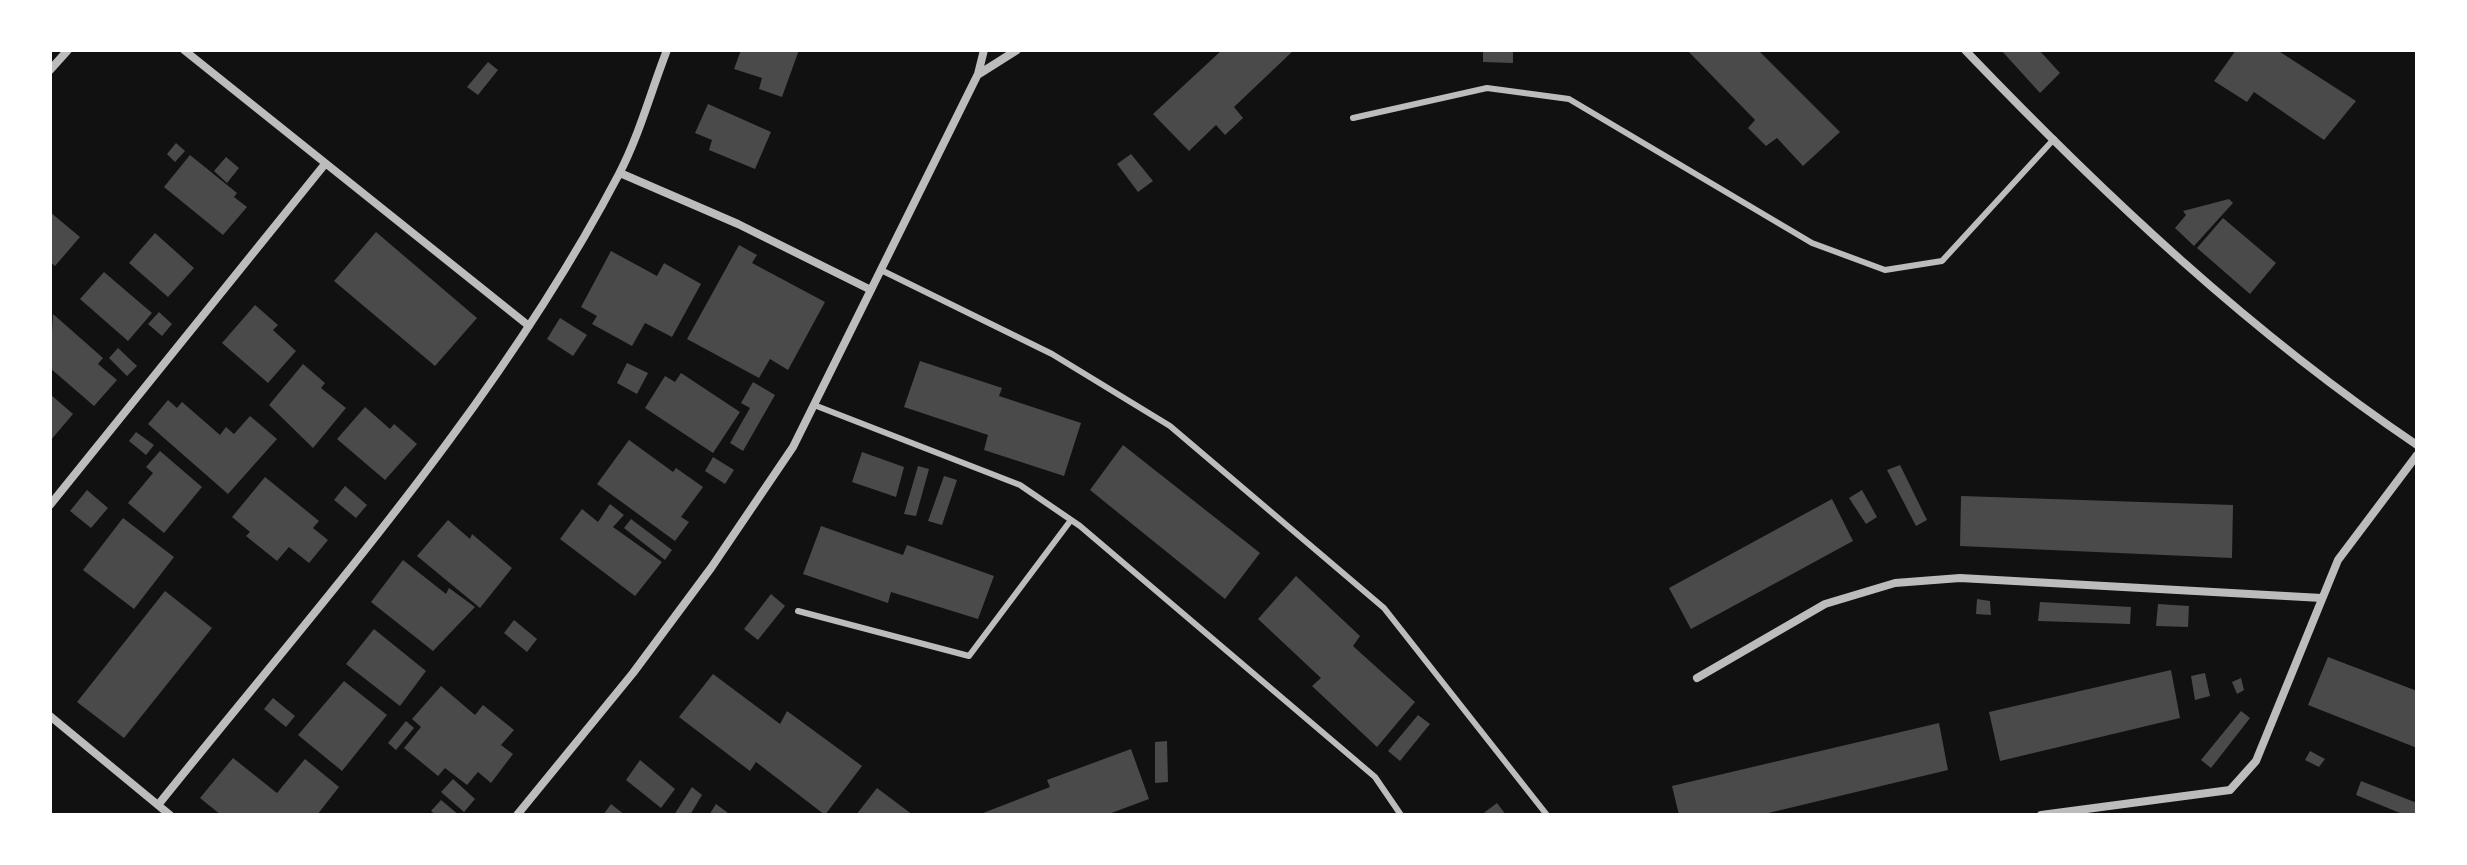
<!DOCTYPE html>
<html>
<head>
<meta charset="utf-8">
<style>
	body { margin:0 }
	#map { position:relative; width:2467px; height:865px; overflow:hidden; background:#111; font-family:"Golos Text",sans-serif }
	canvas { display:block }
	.frame { position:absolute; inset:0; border:52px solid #fff; pointer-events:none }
</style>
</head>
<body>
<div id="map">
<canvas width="2467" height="865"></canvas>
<div class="frame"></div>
</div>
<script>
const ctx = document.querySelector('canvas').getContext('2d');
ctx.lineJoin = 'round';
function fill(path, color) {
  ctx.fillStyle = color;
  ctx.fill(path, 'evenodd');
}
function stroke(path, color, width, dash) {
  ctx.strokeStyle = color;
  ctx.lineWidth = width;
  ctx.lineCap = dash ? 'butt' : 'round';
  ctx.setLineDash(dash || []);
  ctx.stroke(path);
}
const building = new Path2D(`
	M741,50H799L782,97L759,89L762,78L734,69Z
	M1222,50H1294L1234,107L1243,118L1225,135L1216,125L1189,151L1153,114Z
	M1483,50H1513V63L1483,62Z
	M1687,50H1758L1840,132L1803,166L1777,138L1766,146L1748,128L1755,120Z
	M2001,50H2039L2060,73L2040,93Z
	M2236,50H2277L2356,101L2324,140L2254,92L2247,102L2214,81Z
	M488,62L498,70L478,95L467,87Z
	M708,104L771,132L755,169L709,150L712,140L695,133Z
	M176,143L185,151L175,162L167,154Z
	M1131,154L1153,181L1138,192L1117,164Z
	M190,155L237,193L234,197L247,207L223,235L164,187Z
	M226,157L239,168L227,183L214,171Z
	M2229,199L2233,203L2194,246L2175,228L2186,215L2183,211Z
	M50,212L80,237L55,266L50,262Z
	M2223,218L2276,263L2250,294L2197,248Z
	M376,232L477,318L435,366L334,281Z
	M155,233L194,268L168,297L129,263Z
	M739,245L757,255L752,263L825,302L788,370L770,359L759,378L687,339Z
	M611,251L657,276L664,263L701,284L672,337L645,323L632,346L592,324L597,316L581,307Z
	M104,272L152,313L128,341L80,299Z
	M255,305L278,325L273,330L296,351L268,383L222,343Z
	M159,312L172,324L162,336L148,324Z
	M53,314L103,358L98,364L117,380L94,406L50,368Z
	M560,318L587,335L573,356L547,339Z
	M118,348L137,366L127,376L109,358Z
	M920,361L1002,388L999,396L1081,423L1064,476L984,450L988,435L904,407Z
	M627,363L648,373L637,394L617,383Z
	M303,364L325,383L321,388L346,408L313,448L269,405Z
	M681,373L740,412L713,453L645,408L665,376L675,382Z
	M753,382L775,395L743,451L730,443L750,408L741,403Z
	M50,394L73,414L50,441Z
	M168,400L177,408L182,402L220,435L226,427L234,434L250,416L277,439L228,494L148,424Z
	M365,407L390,429L394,424L417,444L385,480L337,439Z
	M136,432L154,445L146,455L129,441Z
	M629,440L673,472L676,468L703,487L681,517L689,522L675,541L597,484Z
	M1123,445L1260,553L1225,599L1090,490Z
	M160,451L202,487L164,533L128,503L153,473L146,467Z
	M862,452L904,467L896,497L852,482Z
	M713,457L734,470L725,484L705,471Z
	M1900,465L1927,520L1916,526L1887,470Z
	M918,466L929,469L916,516L904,514Z
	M944,476L957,480L942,525L928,521Z
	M265,477L319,521L313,528L328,540L309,563L289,547L277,561L246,536L250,532L232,517Z
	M345,486L367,505L356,518L334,500Z
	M87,490L108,508L91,528L70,511Z
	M1862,490L1877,517L1866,524L1849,498Z
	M1961,496L2233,505L2232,558L1960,546Z
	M1832,499L1853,541L1691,629L1669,588Z
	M610,504L624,515L613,527L662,562L635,596L560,539L582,509L598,522Z
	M123,518L174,557L134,609L83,570Z
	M631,519L672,550L665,560L624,528Z
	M448,520L470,539L472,534L512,568L480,608L417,556Z
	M821,526L903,555L907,545L994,576L978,619L891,592L888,603L803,574Z
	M403,560L446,594L449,588L475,607L433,651L371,602Z
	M1296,576L1360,636L1353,646L1415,702L1377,747L1312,686L1321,678L1258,619Z
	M165,591L212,628L124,738L77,702Z
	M771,594L785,606L758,640L744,629Z
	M1977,599L1990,601L1991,615L1976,614Z
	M2040,602L2131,607L2130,624L2038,621Z
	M2158,604L2189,606L2188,627L2156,626Z
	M514,620L537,639L527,652L504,633Z
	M374,629L426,671L400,706L346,664Z
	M2328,657L2417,691V748L2308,705Z
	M2171,670L2180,718L2000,761L1989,712Z
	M2205,673L2210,696L2195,700L2191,676Z
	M713,674L780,724L787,711L862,766L825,815L756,762L750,771L679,717Z
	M2241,678L2244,690L2237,694L2232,682Z
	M344,681L387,715L342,771L298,735Z
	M441,686L475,715L483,705L514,730L501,745L513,754L491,783L478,772L467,785L445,768L438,776L404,748L421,727L412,719Z
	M273,698L295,716L286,727L264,709Z
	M2241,711L2250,718L2211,768L2201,760Z
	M1418,715L1430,724L1400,761L1388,751Z
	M406,721L414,728L396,750L388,743Z
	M1939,723L1948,770L1760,815H1679L1672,786Z
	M1167,741L1168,782L1155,783V742Z
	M1131,749L1149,799L1106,815H978L1050,787L1047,780Z
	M2310,751L2325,759L2319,767L2305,760Z
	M233,758L277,793L305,759L339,787L317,815H221L200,798Z
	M640,760L675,789L661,808L626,780Z
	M453,779L475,799L464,812L441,792Z
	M2361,781L2417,803V815H2405L2356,795Z
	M692,787L702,795L690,815H674Z
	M877,788L913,815H856Z
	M441,800L459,815H436L431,811Z
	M1497,803L1506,815H1481Z
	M611,804L625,815H603Z
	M716,804L728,813L726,815H709Z`);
const service = new Path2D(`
	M1353,118L1487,88L1569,99L1812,243L1885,270L1942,261L2054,139
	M881,270L1052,354L1170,426L1384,608L1547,815
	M814,405L1020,485L1080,526L1375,777L1401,815
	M798,611L969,656L1071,520`);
const minor = new Path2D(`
	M184,50L529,326
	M1965,50C2104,195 2251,333 2417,445
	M50,70L68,50
	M979,74L1017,50
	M620,173L738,224L871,290
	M50,505L325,164
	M1697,678L1825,604L1895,583L1960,578L2322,598
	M50,716L170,815
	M158,805C320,603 498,405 619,174C639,136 651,91 667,50
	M517,815L633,673L711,568L793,447L978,74L984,50
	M2041,815L2230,790L2256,761L2338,560L2417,455`);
fill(building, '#4a4a4a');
stroke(service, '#bcbcbc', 6);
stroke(minor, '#bcbcbc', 8);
</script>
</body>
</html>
